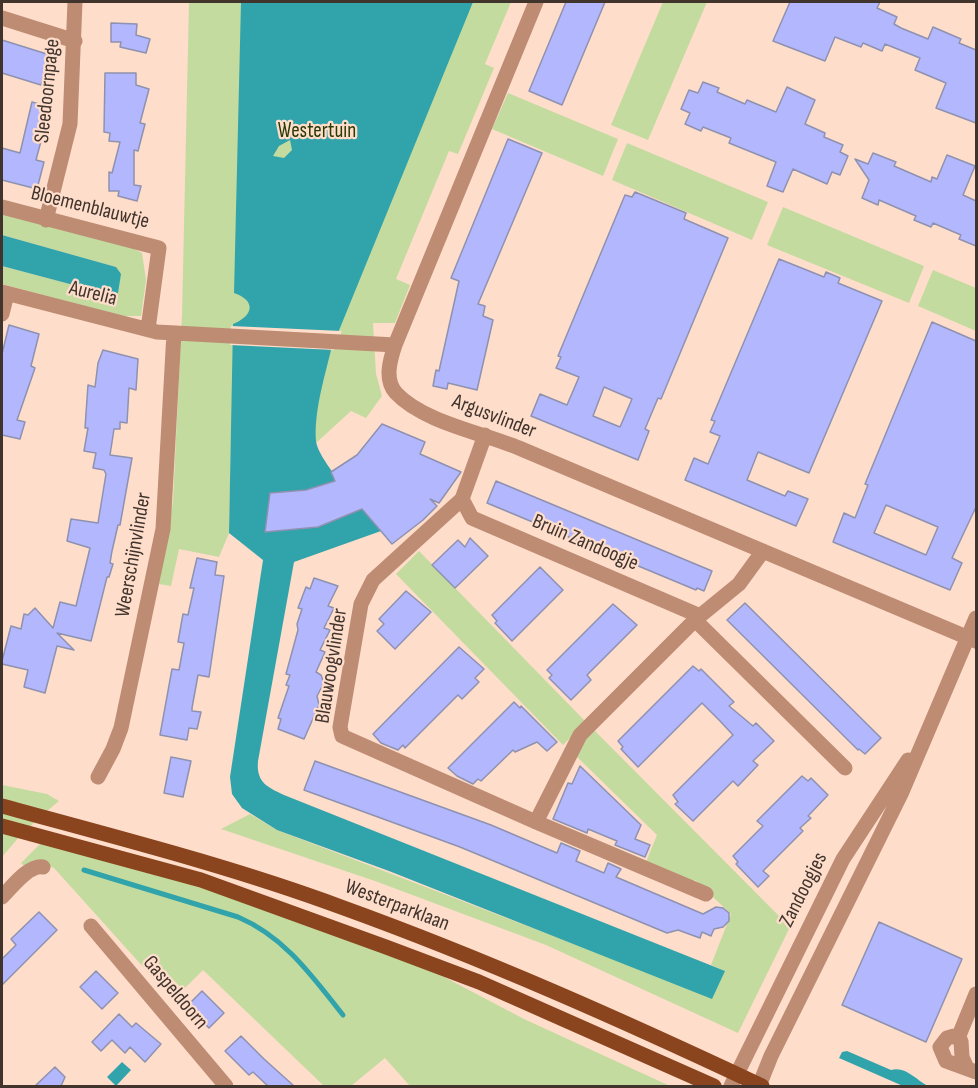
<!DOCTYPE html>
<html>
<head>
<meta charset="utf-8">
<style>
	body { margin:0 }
	#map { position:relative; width:978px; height:1088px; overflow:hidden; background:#feddcb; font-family:"Sofia Sans Condensed",sans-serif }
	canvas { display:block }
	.frame { position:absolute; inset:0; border:3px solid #40342c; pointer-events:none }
</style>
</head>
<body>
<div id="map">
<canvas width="978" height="1088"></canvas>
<div class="frame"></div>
</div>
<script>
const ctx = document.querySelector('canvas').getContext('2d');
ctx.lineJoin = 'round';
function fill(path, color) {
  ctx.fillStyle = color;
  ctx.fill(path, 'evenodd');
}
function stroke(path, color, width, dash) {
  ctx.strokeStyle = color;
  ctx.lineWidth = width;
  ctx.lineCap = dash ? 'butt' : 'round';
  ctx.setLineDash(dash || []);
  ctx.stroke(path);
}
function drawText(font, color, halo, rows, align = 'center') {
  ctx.font = font + ' "Sofia Sans Condensed",sans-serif';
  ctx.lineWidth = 4.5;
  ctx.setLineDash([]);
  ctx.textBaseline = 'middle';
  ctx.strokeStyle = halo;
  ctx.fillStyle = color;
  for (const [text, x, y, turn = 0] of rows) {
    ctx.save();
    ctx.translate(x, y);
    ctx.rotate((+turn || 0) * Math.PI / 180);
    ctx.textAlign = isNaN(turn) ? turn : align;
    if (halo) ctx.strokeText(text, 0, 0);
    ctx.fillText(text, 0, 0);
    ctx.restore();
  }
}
const green = new Path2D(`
	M189,2H511L485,64L494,68L458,154L449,151L396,279L410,285L395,323H373L376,374L382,396L366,418L351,411L316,443L231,439L229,533L219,557L179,549L171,586L159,584L173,501L182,315Z
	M663,2H707L648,140L611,125Z
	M508,93L618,139L603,176L492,129Z
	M627,143L768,202L752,240L612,180Z
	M783,207L924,266L909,303L767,245Z
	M2,212L133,248L142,253L146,280L141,316H120L2,284V266L111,295L116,267L2,235Z
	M933,270L976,288V331L918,306Z
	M419,551L586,722L563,745L396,574Z
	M594,730L790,927L738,1033L546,945L375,881L221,829L250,814L277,830L587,949L725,971L711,965L731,914L695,880L688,885L644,867L657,835L574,754L577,747Z
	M2,785L47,794L59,801L47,811L2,800Z
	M2,812L36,820L30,827L2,820Z
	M2,833L19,837L2,857Z
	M42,842L197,886L427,968L524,1019L670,1086H410L385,1058L351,1086H324L203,970L183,990L164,970L154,979L54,868L42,863L25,867L21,863Z`);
const water = new Path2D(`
	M241,2H473L331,350C324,379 314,412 316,441C318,461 367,514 381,531L294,562L258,761C256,782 267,787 284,795L725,971L712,999L389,871L277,830L242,808L232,794L230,777L263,560L229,533L233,324C253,316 257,301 234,293ZM290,140L292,150L284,158L273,156L279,146Z
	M2,235L116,267L121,274L118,293L111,295L2,266Z
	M847,1051L891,1070C906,1066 916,1080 928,1086H903L839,1058L842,1052Z
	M122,1062L131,1070L116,1086L107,1077Z`);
const pier = new Path2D(`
	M231,326L342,331L334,350L230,345Z`);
const stream = new Path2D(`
	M84,870L238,917C285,937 312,976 343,1015`);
const building = new Path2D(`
	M566,2H605L562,105L529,91Z
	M790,2H880L877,8L897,17L894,24L901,28L928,39L933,27L961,39L959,43L976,50V123L936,108L946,83L915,70L920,58L885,44L882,51L863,43L861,47L835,37L825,61L773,41Z
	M111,23L137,24L136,35L150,39L146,53L120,47L121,42H111Z
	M2,40L50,55L41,85L2,73Z
	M105,73H136V85L149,89L140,123L145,124L138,151L134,150V185L141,186L137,201L118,196L119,191H109V172L112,173L120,142L109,141L110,133L104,132Z
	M703,82L719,88L717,92L745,104L747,100L776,112L787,87L815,100L805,124L825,133L824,137L843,145L840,152L848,156L840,175L832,172L827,184L793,169L783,192L767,186L776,162L729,143L731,138L703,127L701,131L685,124L690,113L681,109L689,90L698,93Z
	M32,102L50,107L36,160L44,162L37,189L2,180V148L20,153Z
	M508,139L542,153L478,304L485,306L483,316L493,320L477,390L448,383L447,389L433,386L436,370L439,371L459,281L451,278Z
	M873,153L896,162L894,166L931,182L932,177L937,179L947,155L975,166L963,195L976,201V246L959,239L961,235L933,223L931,227L914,220L916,216L879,200L878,205L862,198L869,180L855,159L868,164Z
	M635,192L686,213L684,219L728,238L661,399L658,398L645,429L649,431L638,460L531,416L540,394L567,405L579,377L556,368L561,357L558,356L625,195L632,197ZM604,387L632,399L620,427L593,416Z
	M779,259L824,277L826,272L840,278L838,283L882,301L809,473L758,452L747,480L785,496L788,491L808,499L796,526L685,480L694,458L708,464L720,436L710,432L715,421L711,420Z
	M932,322L976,341V507L952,558L962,563L950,590L833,542L844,513L855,518L868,485L865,484ZM886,505L938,527L926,555L874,533Z
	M9,325L39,334L31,366L35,368L17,420L25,422L20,439L2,435V354Z
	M103,350L138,359L136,390L129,388L127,423L120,422V429H114L110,455L132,458L120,525H118L112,551L110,563L113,564L109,577H107L91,641L57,633L74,650L57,646L45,693L24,687L28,670L2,664V661L11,626L21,629L24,614L28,615L35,608L53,628L60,602L76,606L90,548L67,541L71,519L98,523L106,474L104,470L93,468L96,453L84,451L88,428H85L88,385L95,387L98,363Z
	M382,424L425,442L420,454L461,472L439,503L430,499L437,506L423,520L392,544L362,509L318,527L265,532L270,493L306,490L335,481L331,472L357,455Z
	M496,481L712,571L704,591L697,588L696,590L487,503Z
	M470,538L488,556L455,588L432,565L458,540L465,547Z
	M197,558L217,562L215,575L224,576L209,677L198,675L192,708V711L201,712L197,729L189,728L187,740L160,735L172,669L179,670L184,643L178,642L183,614L188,615L194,588H190Z
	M540,567L563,590L512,641L495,623L497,621L492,615Z
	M314,578L338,586L328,606L334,608L324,628L330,630L320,650L325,652L316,672L321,675L324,683L317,696L319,705L304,739L278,729L281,719L278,718L289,686L286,685L290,675L286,674L298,630L297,624L302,609L298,608L306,587L310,589Z
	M406,591L431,612L395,649L377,631L384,624L379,619Z
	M745,603L881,738L865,754L859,749L858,750L727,620Z
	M613,604L637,625L587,675L591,680L571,700L549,678L552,675L547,670Z
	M459,647L484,669L475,678L479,682L462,699L458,695L405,748L403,745L398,750L381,743L373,734Z
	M693,666L699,671L701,669L734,702L729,706L753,726L756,723L774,741L753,761L758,765L738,786L733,781L693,821L675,804L678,802L673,795L733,735L720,721L702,703L638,767L621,749L623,747L618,741Z
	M514,702L520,708L521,706L557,742L547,751L537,742L515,752L513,750L481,781L478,779L473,784L457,776L448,768Z
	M171,757L191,761L183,797L164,793Z
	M315,761L491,825L557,853L561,843L580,851L576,861L604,873L608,863L621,869L616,877L703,914L716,907L723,908L729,913V921L723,927L714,929L711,936L702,932L700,938L678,930L667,933L460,847L304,790Z
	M580,766L641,825L635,839L650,845L645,857L615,845L617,841L588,829L587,833L553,819L568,783L572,784Z
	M802,776L808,781L811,778L828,795L808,816L811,818L800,828L803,831L763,871L769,876L758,887L736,864L738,862L733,856L763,826L757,821Z
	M39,912L57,930L2,985V959L16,945L11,939Z
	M879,922L962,959L926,1042L842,1005Z
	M96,971L118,993L102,1009L80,987Z
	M202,991L224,1013L209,1028L187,1006Z
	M119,1014L132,1027L136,1023L161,1044L145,1062L130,1047L125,1053L112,1040L101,1051L92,1042Z
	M241,1036L264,1059L294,1086H268L253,1072L249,1075L225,1051Z
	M55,1067L65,1077L61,1086H35Z`);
const minor = new Path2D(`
	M536,2L395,345C390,360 384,380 396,393C423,422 483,433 519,448C671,513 825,576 976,641
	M2,18L75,41
	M2,207L159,248L148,329
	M46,220L70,124L75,2
	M2,292L157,332L395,345
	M2,314L7,294
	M485,435L462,499L373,580L361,604L340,727L342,736L536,822L706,894
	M462,499L472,518L700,616
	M695,620L845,768
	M98,777L113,749L121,728L163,529L174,333
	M536,822L580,735L695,620L739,584L763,551
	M2,897C12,887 28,865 43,867
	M91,926L226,1086
	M958,1038L976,994
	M967,1068L962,1057L961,1041L954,1036L947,1038L940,1047L946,1061L976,1072
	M731,1086L843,859L908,760
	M759,1086L771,1056L901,794L976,618`);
const major = new Path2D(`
	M2,806C115,837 230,866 341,907C485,959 624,1021 762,1086
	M2,826L201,880L386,947L479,982L714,1086`);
const streetNames = [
	["Sleedoornpage",48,91,-84],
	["Bloemenblauwtje",90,208,14],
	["Aurelia",93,294,14],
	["Argusvlinder",494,417,21],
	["Bruin Zandoogje",585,543,23],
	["Weerschijnvlinder",134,555,-80],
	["Blauwoogvlinder",332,666,-81],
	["Zandoogjes",804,890,-63],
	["Westerparklaan",397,906,21],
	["Gaspeldoorn",175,993,50]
];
const parkNames = [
	["Westertuin",317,132]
];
fill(green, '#c3db9f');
fill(water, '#31a3aa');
fill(pier, '#feddcb');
stroke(stream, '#31a3aa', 5);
fill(building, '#b3b8fe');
stroke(building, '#8e91af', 1.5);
stroke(minor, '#be8b73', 15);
stroke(major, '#8a441e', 15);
drawText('21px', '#40342c', '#feddcb', streetNames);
drawText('21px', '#2a3a04', '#feddcb', parkNames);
</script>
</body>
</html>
